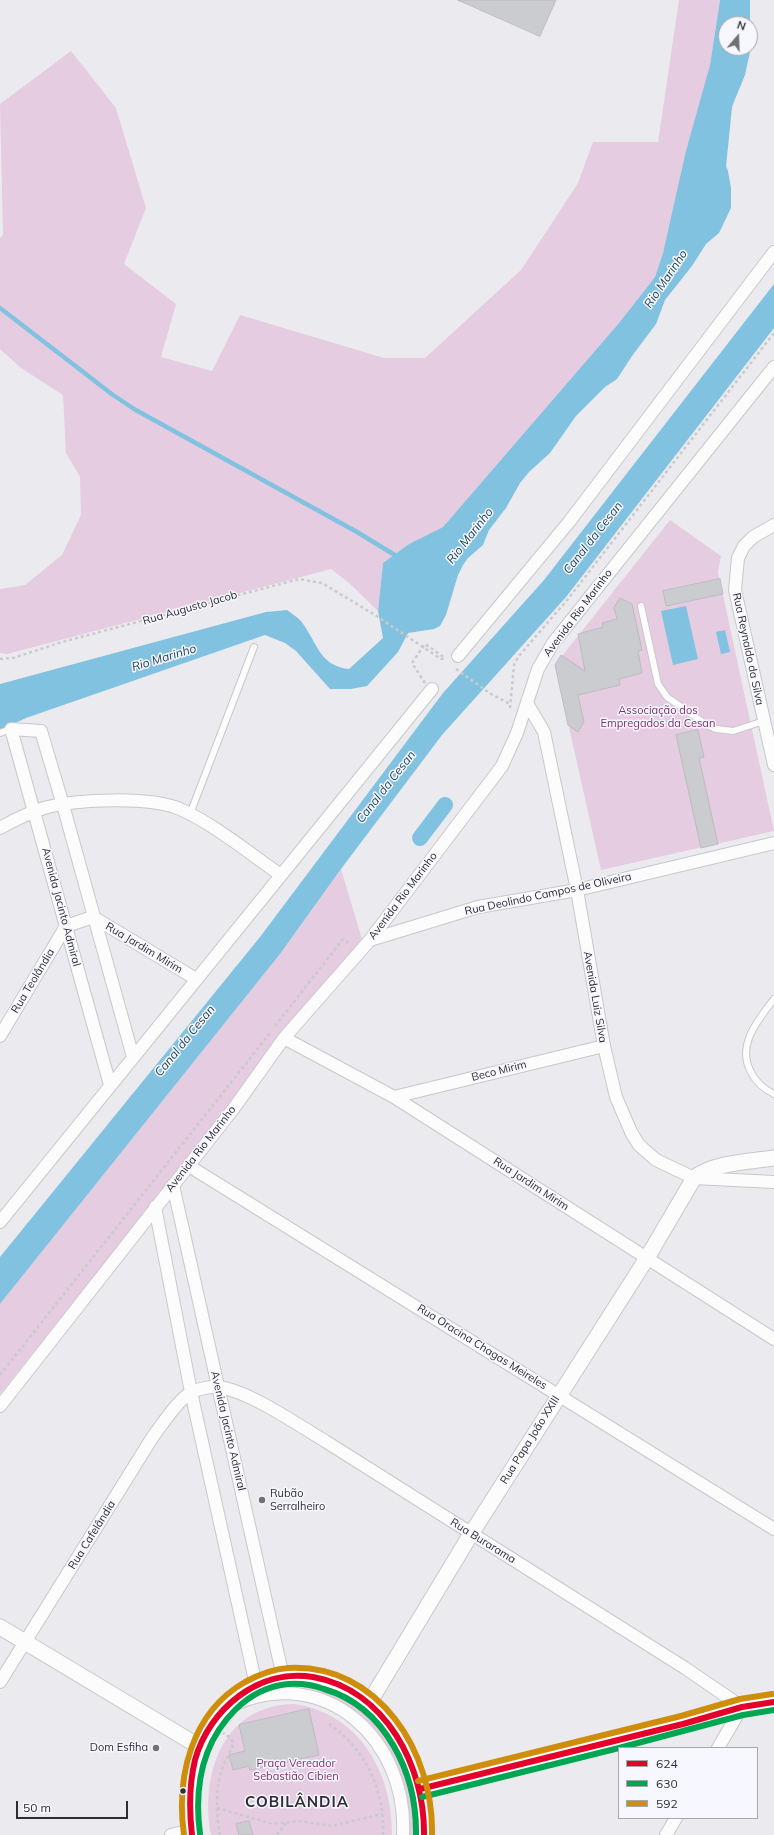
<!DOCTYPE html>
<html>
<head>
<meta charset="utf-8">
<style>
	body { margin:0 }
	#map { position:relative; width:774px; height:1835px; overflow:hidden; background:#ebebef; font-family:Mulish,sans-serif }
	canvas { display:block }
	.legend { position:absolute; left:618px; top:1747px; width:140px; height:72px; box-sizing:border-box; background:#f6f7ff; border:1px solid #a6a7ad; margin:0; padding:5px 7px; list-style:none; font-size:12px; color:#2f2f32 }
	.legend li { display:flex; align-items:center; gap:8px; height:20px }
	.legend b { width:20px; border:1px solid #a6a7ad }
	.north { position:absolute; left:718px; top:16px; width:40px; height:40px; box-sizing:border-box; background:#f6f7ff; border:1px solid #a6a7ad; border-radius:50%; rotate:19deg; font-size:11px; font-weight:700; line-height:16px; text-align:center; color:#2f2f32 }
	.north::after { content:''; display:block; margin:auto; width:14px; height:18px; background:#717174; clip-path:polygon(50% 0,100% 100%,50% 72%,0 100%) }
	.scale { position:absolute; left:16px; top:1801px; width:112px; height:18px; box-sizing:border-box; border:2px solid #2f2f32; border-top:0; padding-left:5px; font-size:12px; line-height:14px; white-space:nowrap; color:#2f2f32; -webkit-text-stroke:3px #f6f7ff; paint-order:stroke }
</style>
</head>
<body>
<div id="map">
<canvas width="774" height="1835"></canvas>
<ul class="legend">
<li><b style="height:5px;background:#e4002b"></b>624</li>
<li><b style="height:5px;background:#00a651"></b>630</li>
<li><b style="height:5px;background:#cf8e0a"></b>592</li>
</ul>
<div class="north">N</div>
<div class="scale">50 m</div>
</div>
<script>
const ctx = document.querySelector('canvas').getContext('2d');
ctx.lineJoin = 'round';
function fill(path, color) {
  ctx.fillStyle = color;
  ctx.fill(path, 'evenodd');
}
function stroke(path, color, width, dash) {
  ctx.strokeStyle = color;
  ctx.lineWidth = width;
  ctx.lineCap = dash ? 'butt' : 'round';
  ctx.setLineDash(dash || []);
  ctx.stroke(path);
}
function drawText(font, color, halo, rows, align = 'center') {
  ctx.font = font + ' Mulish,sans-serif';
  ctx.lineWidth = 3;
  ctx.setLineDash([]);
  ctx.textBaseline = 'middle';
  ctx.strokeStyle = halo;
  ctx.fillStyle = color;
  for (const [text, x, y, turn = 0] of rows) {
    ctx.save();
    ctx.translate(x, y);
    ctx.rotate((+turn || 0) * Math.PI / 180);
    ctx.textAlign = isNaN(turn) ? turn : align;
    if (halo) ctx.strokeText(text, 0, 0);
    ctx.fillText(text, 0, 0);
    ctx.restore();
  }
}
const green = new Path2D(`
	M679,0H720L710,65L663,253L655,277L619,323L443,527L409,544L383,563L378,611L349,583L331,569L7,654L0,653V589L25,585L62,555L81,515L80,477L66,453L63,395L21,368L0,349V238L3,235L0,104L71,51L116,108L146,208L124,264L176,304L161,357L212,371L240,315L384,358H425L521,270L578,183L593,142H658Z
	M670,520L721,556L718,572L774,831L601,870L555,665Z
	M341,869L362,939L0,1394V1304L280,954Z
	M301,1683C375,1688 415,1769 414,1835H410C412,1764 373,1701 301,1687Z
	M294,1704C359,1713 393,1773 392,1835H211C200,1774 223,1705 294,1704Z`);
const water = new Path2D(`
	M720,0H750V52L745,75L729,114L715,130L716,142L728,171L731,188V208L719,233L706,244L692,266L665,300L656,324L632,356L617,379L605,387L576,416L550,453L529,472L520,483L506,508L489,530L483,545L468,558L463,565L458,575L446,615L440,626L434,629L408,633L398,652L367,686L351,689H330L296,651L285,643L265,635L26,718L0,730V684L266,612L287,610C291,613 296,616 300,620C317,640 318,666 349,669L383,638L378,611L383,563L409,544L443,527L619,323L655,277L663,253L686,151L710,65ZM726,24H750V48H726Z
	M774,284V328L566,597L442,735L341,869L280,954L0,1304V1257L260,937L443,693L544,580Z
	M686,606L698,659L673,665L661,611Z
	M725,630L730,652L721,654L716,632Z`);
const stream = new Path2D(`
	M0,308L113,395L134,409L357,532L398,557`);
const canal = new Path2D(`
	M420,838L445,805`);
const river = new Path2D(`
	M712,171L719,102L729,66L731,48`);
const building = new Path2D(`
	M458,0H556L540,36Z
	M720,579L723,594L666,606L663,591Z
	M620,598L632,604L642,650L638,651L642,673L619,679L620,685L578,695L584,722L578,732L568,725L555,665L561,655L585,671L578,634L603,627L602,623L617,619L614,608Z
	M698,730L704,757L699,758L718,844L701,848L676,735Z
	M309,1709L319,1755L250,1770L249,1766L233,1770L229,1755L245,1751L239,1725Z
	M249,1821L253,1835H239L236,1824Z`);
const path = new Path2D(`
	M0,659L13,658L62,642L299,579L322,583L375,615L441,659L446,658
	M456,669L491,694L510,704
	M510,708L514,665L518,657L568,599L774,333
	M275,1026L343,939L350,944
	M0,1375L270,1033
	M329,1724C366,1749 385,1791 383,1835
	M217,1808L273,1824L299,1821L332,1826L382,1814
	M220,1835C216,1813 215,1790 222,1769C225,1760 232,1751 233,1743L231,1738L223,1733
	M277,1835L286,1823`);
const service = new Path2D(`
	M641,606L658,684L667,697L707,725L716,729L733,731L764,721
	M0,733L11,729
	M190,814L254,647
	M774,999C765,1011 754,1024 749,1038C740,1061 753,1084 774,1094`);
const minor = new Path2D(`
	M774,525L753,537L744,546L738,558L735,590L774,765
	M458,656L569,522L774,252
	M527,703L544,732L577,890L604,1046L616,1097L631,1132L639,1145L656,1160L694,1178L774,1182
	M0,828C14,820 29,813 44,808C77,799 152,796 182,810C217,826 250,854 281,875
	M370,940L478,907L577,890L774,843
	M0,1036L66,926L93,917L196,979
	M284,1038L394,1097L774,1339
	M110,1085L11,729L41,731L63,805L133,1057
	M394,1097L604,1046
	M189,1166L774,1529
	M173,1185L283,1677
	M155,1207L191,1392L256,1685
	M0,1222L432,689
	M0,1406L234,1108L284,1038L370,940L502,766L517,733L538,669L553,643L774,367
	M0,1682L152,1438C160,1427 180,1397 192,1392C198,1389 212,1386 219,1387C249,1391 298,1425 325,1441L685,1668L742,1707L718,1748
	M233,1705C326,1663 408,1741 403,1835
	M171,1835L191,1830
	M666,1835L676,1818`);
const tertiary = new Path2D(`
	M0,1627L200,1747
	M369,1703L471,1534L647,1258L694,1178C715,1162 748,1162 774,1158
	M420,1789L683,1724L742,1707H750L774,1702
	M192,1835C185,1795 191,1750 217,1717C270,1648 360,1672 400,1740C417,1768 426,1802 424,1835`);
const pathBridge = new Path2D(`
	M425,683L412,663L425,644L445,658`);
const bus1 = new Path2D(`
	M420,1789L683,1724L742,1707L774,1702
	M192,1835C189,1809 189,1785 195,1760C209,1709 259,1668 313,1677C386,1690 425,1767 424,1835`);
const bus2 = new Path2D(`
	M619,1748L743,1715L774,1710
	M422,1797L619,1748
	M200,1834C194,1788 201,1744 235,1710C249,1696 268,1686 288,1684C300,1683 313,1685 324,1689C386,1707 417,1774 416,1835`);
const bus3 = new Path2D(`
	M418,1781L681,1716L740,1699L772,1694
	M184,1835C176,1777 191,1713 245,1682C258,1675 273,1669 288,1668C379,1663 434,1753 432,1835`);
const markers = [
	[262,1500,4,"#717174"],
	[156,1748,4,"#717174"],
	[183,1791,3.5,"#2f2f32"]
];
const streetNames = [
	["Rua Augusto Jacob",190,608,-16],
	["Avenida Rio Marinho",578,613,-53],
	["Rua Reynaldo da Silva",748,649,78],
	["Rua Deolindo Campos de Oliveira",548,894,-12],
	["Avenida Rio Marinho",403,896,-53],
	["Avenida Jacinto Admiral",61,907,75],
	["Rua Jardim Mirim",144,948,31],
	["Rua Teolândia",33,981,-59],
	["Avenida Luiz Silva",595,997,80],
	["Beco Mirim",499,1071,-14],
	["Avenida Rio Marinho",201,1149,-52],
	["Rua Jardim Mirim",531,1184,33],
	["Rua Oracina Chagas Meireles",482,1347,32],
	["Avenida Jacinto Admiral",228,1431,77],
	["Rua Papa João XXIII",530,1440,-58],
	["Rua Cafelândia",92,1535,-58],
	["Rua Burarama",483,1541,32]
];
const parkNames = [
	["Associação dos",658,711],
	["Empregados da Cesan",658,724],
	["Praça Vereador",296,1764],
	["Sebastião Cibien",296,1777]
];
const poiNames = [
	["Rubão",270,1494],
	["Serralheiro",270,1507],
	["Dom Esfiha",148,1748,"right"]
];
const waterNames = [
	["Rio Marinho",666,279,-56],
	["Rio Marinho",470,536,-52],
	["Canal da Cesan",593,538,-52],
	["Rio Marinho",164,658,-17],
	["Canal da Cesan",386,787,-52],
	["Canal da Cesan",185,1041,-51]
];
const districtNames = [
	["COBILÂNDIA",297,1802]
];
fill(green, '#e5cce0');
fill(water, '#81c2e0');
stroke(stream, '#81c2e0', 4.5);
stroke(canal, '#81c2e0', 16);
stroke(river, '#81c2e0', 27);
fill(building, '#cbcccf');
stroke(building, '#bcbdc0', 1);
stroke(service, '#c8c8cb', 8);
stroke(minor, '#c8c8cb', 14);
stroke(tertiary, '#c8c8cb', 17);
stroke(path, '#cacacb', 2.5, [3, 3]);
stroke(service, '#fcfcfd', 6);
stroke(minor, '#fcfcfd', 12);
stroke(tertiary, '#fcfcfd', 15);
stroke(pathBridge, '#cacacb', 2.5, [3, 3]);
stroke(bus1, '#e4002b', 6);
stroke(bus2, '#00a651', 6);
stroke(bus3, '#cf8e0a', 6);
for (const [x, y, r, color] of markers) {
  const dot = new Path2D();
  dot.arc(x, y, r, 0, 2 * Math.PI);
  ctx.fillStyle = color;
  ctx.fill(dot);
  stroke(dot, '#f6f7ff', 1.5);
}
drawText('11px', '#2f2f32', '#f6f7ff', streetNames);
drawText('11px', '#813170', '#f6f7ff', parkNames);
drawText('11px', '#2f2f32', '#f6f7ff', poiNames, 'left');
drawText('italic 12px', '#1c4455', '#f6f7ff', waterNames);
ctx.letterSpacing = '1px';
drawText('bold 15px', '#2f2f32', '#f6f7ff', districtNames);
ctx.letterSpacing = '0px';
</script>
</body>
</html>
